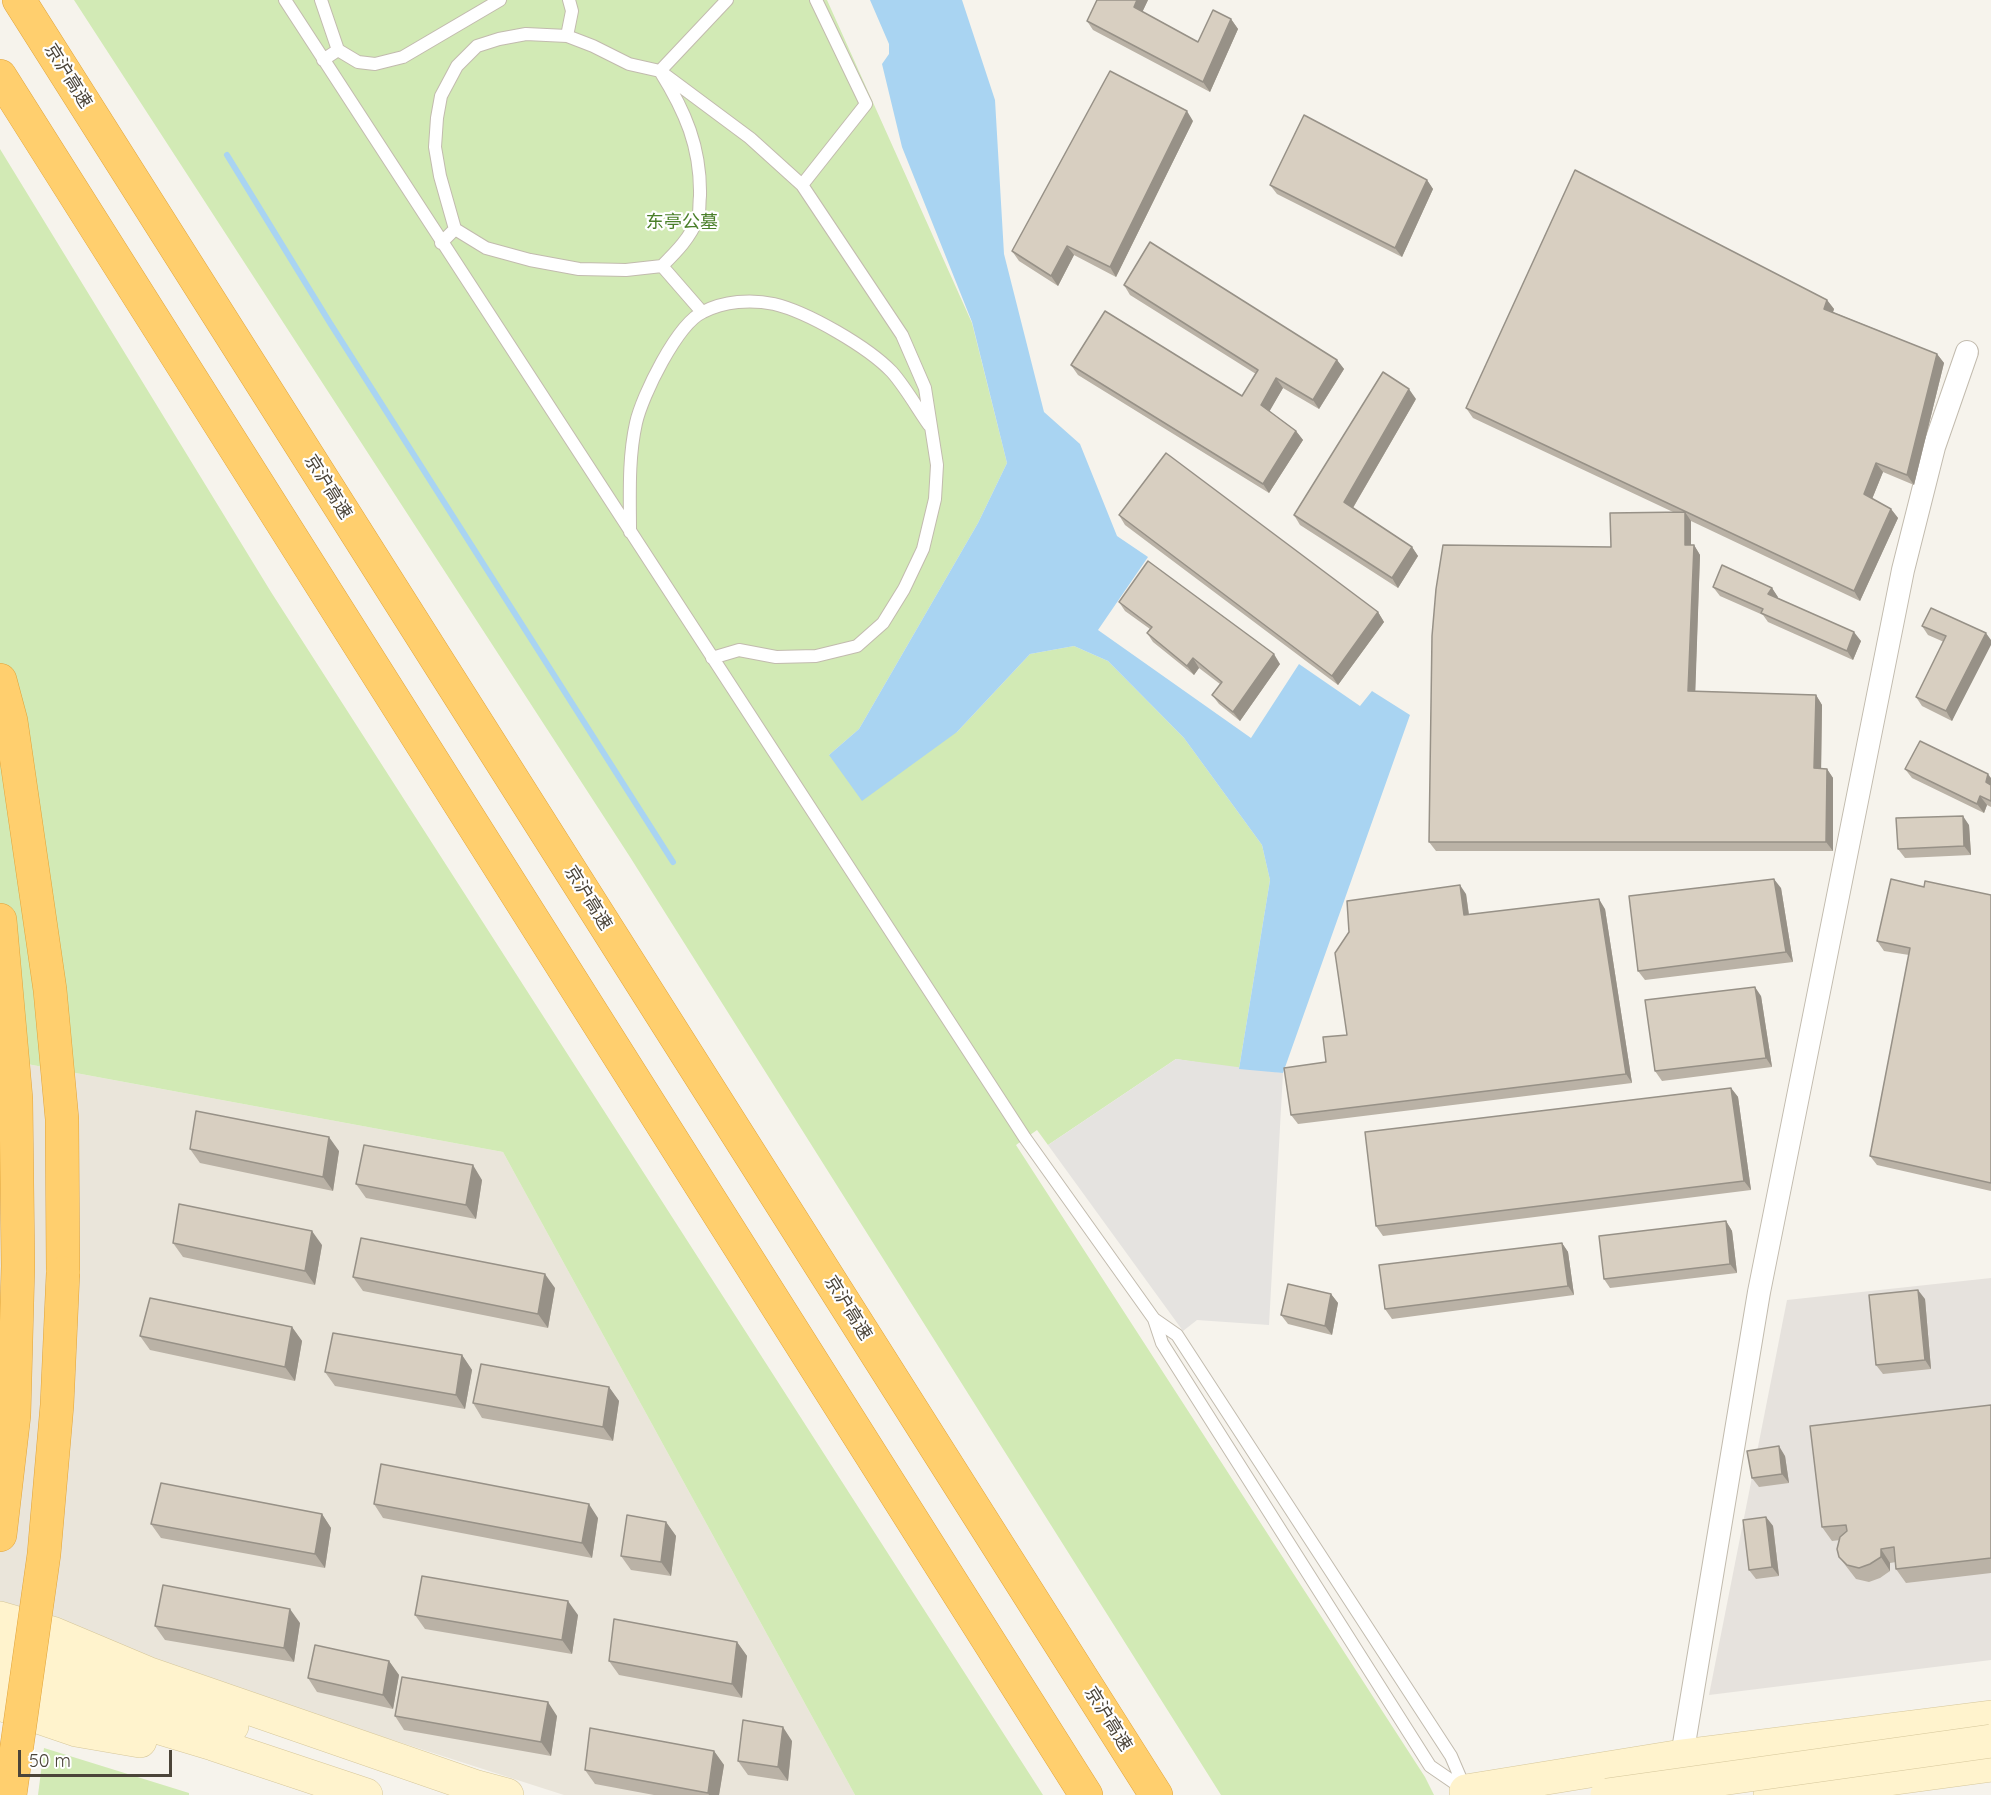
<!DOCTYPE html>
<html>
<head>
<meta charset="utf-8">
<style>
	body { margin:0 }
	#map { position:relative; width:1991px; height:1795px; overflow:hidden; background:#f6f3ec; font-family:Quicksand,sans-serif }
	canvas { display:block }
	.scale { position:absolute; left:18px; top:1750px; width:154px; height:27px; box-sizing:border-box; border:3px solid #4b4439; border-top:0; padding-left:8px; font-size:18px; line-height:21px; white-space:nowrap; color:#4b4439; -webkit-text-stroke:4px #fff; paint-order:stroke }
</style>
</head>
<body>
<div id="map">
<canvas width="1991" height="1795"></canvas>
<div class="scale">50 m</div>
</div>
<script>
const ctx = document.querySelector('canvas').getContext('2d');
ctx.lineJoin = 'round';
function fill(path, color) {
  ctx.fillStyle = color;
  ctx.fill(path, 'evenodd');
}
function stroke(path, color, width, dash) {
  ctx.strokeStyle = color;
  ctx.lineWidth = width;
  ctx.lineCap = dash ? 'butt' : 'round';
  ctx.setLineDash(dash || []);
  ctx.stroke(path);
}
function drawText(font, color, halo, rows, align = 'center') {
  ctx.font = font + ' Quicksand,"Noto Sans SC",sans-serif';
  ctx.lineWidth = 4.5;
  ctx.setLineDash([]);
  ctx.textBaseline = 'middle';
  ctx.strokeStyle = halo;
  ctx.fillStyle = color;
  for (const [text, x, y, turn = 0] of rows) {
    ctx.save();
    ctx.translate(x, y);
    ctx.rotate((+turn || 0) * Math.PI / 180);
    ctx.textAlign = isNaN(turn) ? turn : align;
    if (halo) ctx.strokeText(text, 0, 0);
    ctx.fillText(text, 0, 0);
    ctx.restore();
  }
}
const residential = new Path2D(`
	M0,1059L503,1152L855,1795H564L0,1614Z`);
const industrial = new Path2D(`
	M1991,1278V1660L1709,1695L1787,1300Z`);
const green = new Path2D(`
	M74,0H827L972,323L1007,463L978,523L859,729L829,755L957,732L1030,654L1074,646L1108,661L1184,738L1262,845L1270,880L1239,1069L1176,1059L1048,1145L1037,1130L1016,1145L1425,1777L1434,1795H1221L630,857Z
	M0,149L271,592L1043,1795H855L503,1152L0,1059Z
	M44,1748L189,1793V1795H38Z`);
const parking = new Path2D(`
	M1176,1059L1283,1073L1269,1325L1197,1320L1183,1331L1048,1145Z`);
const water = new Path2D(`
	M870,0H962L995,100L1004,254L1044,412L1080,444L1117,536L1148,557L1098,630L1251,738L1299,664L1360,706L1372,691L1410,715L1283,1073L1239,1069L1270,880L1262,845L1184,738L1108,661L1074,646L1030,654L957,732L862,801L829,755L859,729L978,523L1007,463L972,322L902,147L882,64L889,54V44Z`);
const stream = new Path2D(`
	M227,155L330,323L673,862`);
const lane = new Path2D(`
	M285,0L1025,1138L1154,1319L1162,1343L1430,1766L1465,1790
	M321,0L338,50
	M567,36L572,11L569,0
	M323,60L338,50L358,62L375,64L403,57L500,0
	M802,185L866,104L816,0
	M455,229L440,176L435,147L437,118L441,96L457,66L477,46L499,39L526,34L567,36L593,46L629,64L660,71L750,138L802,185L902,335L925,388L937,465L935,499L923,549L904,589L883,623L857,646L816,656L776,657L739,650L712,658
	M441,243L455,229L486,248L530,260L579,269L626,270L662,266L702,312
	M662,266C677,251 690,238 698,218C700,212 699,203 700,196C701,147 685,111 660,71L727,0
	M630,532C630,496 628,459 636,423C642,396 677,324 703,312C724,301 751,299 774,304C808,312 868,347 892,372C906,388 917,408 929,425
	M1154,1319L1177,1335L1451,1756L1466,1791`);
const street = new Path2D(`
	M1684,1770L1682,1756L1759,1292L1903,570L1934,447L1967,352`);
const secondary = new Path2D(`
	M0,1618L52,1633L147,1673L477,1787L507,1795
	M0,1650L232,1726
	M0,1680L213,1744L366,1795
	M0,1704L76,1730L140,1741
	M1468,1795L1466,1791L1682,1756L1991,1717
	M1770,1795L1991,1765`);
const highway = new Path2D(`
	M19,0L1156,1795
	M0,76L1086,1795
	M0,680L11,721L50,990L62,1119L63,1273
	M0,920L16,1099L18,1266L14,1415L0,1535`);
const secondaryBridge = new Path2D(`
	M1607,1795L1991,1741`);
const highwayBridge = new Path2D(`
	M10,1795L44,1554L57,1405L63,1273`);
const wall = new Path2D(`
	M1097,0H1148L1142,12L1198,42L1231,19L1238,29L1210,92L1093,30L1087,21Z
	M1193,121L1116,277L1074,255L1058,286L1019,261L1012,251Z
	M1427,180L1433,189L1402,257L1277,194L1270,185Z
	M1124,285L1337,360L1344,369L1319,409L1283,388L1269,411L1296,431L1303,440L1269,493L1078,375L1071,365L1242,396L1256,374L1130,295Z
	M1827,300L1834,309L1833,312L1937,354L1944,363L1914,485L1883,472L1872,499L1891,509L1898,518L1860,601L1691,521V545H1694L1700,555L1695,691L1816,695L1822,705L1821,768L1827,769L1833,778V851H1436L1429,842L1611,547L1673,512L1473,418L1466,408Z
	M1416,399L1353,508L1412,547L1418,556L1398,588L1300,525L1294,515Z
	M1119,515L1378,612L1384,622L1338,685L1125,525Z
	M1713,587L1772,588L1778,598L1861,641L1853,660L1768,622L1763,615L1720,596Z
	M1119,602L1280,664L1240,721L1219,704L1212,695L1220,684L1199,668L1194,675L1153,642L1147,633L1150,629L1125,611Z
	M1922,626L1986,633L1952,721L1922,706L1916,697L1944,642L1928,635Z
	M1905,769L1991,778V807L1987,805L1984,813L1912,778Z
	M1969,825L1971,855L1905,858L1898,849Z
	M1924,887L1991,895V1191L1877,1165L1870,1156L1909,955L1884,951L1877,941Z
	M1781,888L1793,962L1645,980L1638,971Z
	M1466,894L1469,914L1605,909L1632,1083L1298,1124L1291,1115L1326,1062L1347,1035Z
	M1761,996L1772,1067L1662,1081L1655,1071Z
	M1731,1088L1738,1097L1751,1190L1383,1236L1376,1226Z
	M190,1149L339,1151L333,1191L200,1163Z
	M482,1180L476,1219L366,1198L356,1184Z
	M1726,1221L1732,1231L1737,1273L1610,1288L1604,1279Z
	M173,1243L322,1245L315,1285L183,1257Z
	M1562,1243L1568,1252L1574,1295L1392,1319L1385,1309Z
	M353,1277L555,1288L548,1328L363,1291Z
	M1331,1294L1338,1303L1332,1335L1288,1324L1281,1315Z
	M1925,1299L1931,1369L1883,1374L1876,1365Z
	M292,1327L302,1341L295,1381L150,1350L140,1336Z
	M462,1355L472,1370L465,1409L335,1386L325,1372Z
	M609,1387L619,1401L613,1441L482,1418L473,1403Z
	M1991,1405V1573L1906,1583L1896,1569V1562L1890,1563V1571L1880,1578L1869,1582L1856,1579L1839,1557L1840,1540L1832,1541L1822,1527Z
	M1785,1456L1789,1483L1759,1487L1752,1478Z
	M374,1504L598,1518L592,1558L383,1518Z
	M322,1514L331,1528L325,1568L161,1538L151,1524Z
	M1766,1517L1773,1526L1779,1576L1756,1579L1749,1570Z
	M666,1522L676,1536L671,1576L631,1570L621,1556Z
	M415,1615H578L572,1654L425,1629Z
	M300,1623L294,1662L165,1640L155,1626Z
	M737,1642L747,1656L742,1698L619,1675L609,1661Z
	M389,1661L399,1675L393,1709L317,1692L308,1678Z
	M395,1716H557L551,1756L404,1730Z
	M792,1741L788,1781L748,1775L738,1761Z
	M714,1751L724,1765L719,1795H654L595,1784L585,1770Z`);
const shadedWall = new Path2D(`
	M1137,0H1148L1140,17L1134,7Z
	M1231,19L1238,29L1210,92L1203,82Z
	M1187,111L1193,121L1116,277L1110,267Z
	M1427,180L1433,189L1402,257L1395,248Z
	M1067,246L1074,255L1058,286L1051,276Z
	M1827,300L1834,309L1831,318L1824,309Z
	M1937,354L1944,363L1914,485L1907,475Z
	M1337,360L1344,369L1319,409L1313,400Z
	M1276,378L1283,388L1268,414L1261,405Z
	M1409,389L1416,399L1351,511L1344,502Z
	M1296,431L1303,440L1269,493L1263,484Z
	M1876,463L1883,472L1870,504L1864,494Z
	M1891,509L1898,518L1860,601L1854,591Z
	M1685,512L1691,521V555L1685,545Z
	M1694,545L1700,555L1695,701L1688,691Z
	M1412,547L1418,556L1398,588L1392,578Z
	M1772,588L1778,597L1775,603L1768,594Z
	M1378,612L1384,622L1338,685L1332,676Z
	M1854,632L1861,641L1853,660L1847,651Z
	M1986,633L1991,640V645L1952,721L1946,711Z
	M1274,654L1280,664L1240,721L1233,712Z
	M1193,658L1199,668L1194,675L1187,666Z
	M1816,695L1822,705L1821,777L1814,768Z
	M1827,769L1833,778V851L1826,842Z
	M1988,774L1991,778V790L1986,782Z
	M1980,796L1987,805L1984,813L1977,804Z
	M1963,816L1969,825L1971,855L1964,846Z
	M1774,879L1781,888L1793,962L1786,952Z
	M1460,885L1466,894L1470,924L1464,915Z
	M1599,899L1605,909L1632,1083L1626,1074Z
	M1755,987L1761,996L1772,1067L1766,1058Z
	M1731,1088L1738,1097L1751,1190L1744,1181Z
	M329,1137L339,1151L333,1191L323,1177Z
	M473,1165L482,1180L476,1219L466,1205Z
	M1726,1221L1732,1231L1737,1273L1730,1264Z
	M312,1231L322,1245L315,1285L305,1271Z
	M1562,1243L1568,1252L1574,1295L1568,1286Z
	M545,1274L555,1288L548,1328L538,1314Z
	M1918,1290L1925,1299L1931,1369L1925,1360Z
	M1331,1294L1338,1303L1332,1335L1325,1326Z
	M292,1327L302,1341L295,1381L285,1367Z
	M462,1355L472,1370L465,1409L456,1395Z
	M609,1387L619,1401L613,1441L603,1427Z
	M1779,1446L1785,1456L1789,1483L1782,1474Z
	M589,1504L598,1518L592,1558L582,1543Z
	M322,1514L331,1528L325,1568L315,1554Z
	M1766,1517L1773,1526L1779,1576L1772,1567Z
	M666,1522L676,1536L671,1576L661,1562Z
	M1881,1549L1890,1563V1571L1881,1557Z
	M568,1601L578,1615L572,1654L562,1640Z
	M290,1609L300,1623L294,1662L284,1648Z
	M737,1642L747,1656L742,1698L732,1684Z
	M389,1661L399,1675L393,1709L383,1695Z
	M548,1702L557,1716L551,1756L541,1742Z
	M783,1727L792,1741L788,1781L778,1767Z
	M714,1751L724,1765L719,1795H709L708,1793Z`);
const building = new Path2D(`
	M1097,0H1137L1134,7L1198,42L1213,10L1231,19L1203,82L1087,21Z
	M1110,71L1187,111L1110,267L1067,246L1051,276L1012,251Z
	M1304,115L1427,180L1395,248L1270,185Z
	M1575,170L1827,300L1824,309L1937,354L1907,475L1876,463L1864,494L1891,509L1854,591L1466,408Z
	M1150,242L1337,360L1313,400L1276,378L1261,405L1296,431L1263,484L1071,365L1105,311L1242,396L1258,370L1124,285Z
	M1383,372L1409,389L1344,502L1412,547L1392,578L1294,515Z
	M1166,453L1378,612L1332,676L1119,515Z
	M1685,512V545H1694L1688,691L1816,695L1814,768L1827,769L1826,842H1429L1432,636L1436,589L1443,545L1611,547L1610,513Z
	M1148,561L1274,654L1233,712L1212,695L1222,682L1193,658L1187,666L1147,633L1152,627L1119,602Z
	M1722,565L1772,588L1768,594L1854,632L1847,651L1761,613L1763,609L1713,587Z
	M1931,608L1986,633L1946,711L1916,697L1946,636L1922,626Z
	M1920,741L1988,774L1986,782L1991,785V801L1980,796L1977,804L1905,769Z
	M1963,816L1964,846L1898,849L1896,818Z
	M1774,879L1786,952L1638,971L1629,896Z
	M1891,879L1924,887L1925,881L1991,895V1183L1870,1156L1910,948L1877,941Z
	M1460,885L1464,915L1599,899L1626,1074L1291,1115L1284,1068L1326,1062L1323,1037L1347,1035L1335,953L1349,932L1347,901Z
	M1755,987L1766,1058L1655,1071L1645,1000Z
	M1731,1088L1744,1181L1376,1226L1365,1132Z
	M196,1111L329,1137L323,1177L190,1149Z
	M364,1145L473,1165L466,1205L356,1184Z
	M179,1204L312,1231L305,1271L173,1243Z
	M1726,1221L1730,1264L1604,1279L1599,1236Z
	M361,1238L545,1274L538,1314L353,1277Z
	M1562,1243L1568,1286L1385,1309L1379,1265Z
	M1288,1284L1331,1294L1325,1326L1281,1315Z
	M1918,1290L1925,1360L1876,1365L1869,1295Z
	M150,1298L292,1327L285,1367L140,1336Z
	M333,1333L462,1355L456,1395L325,1372Z
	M481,1364L609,1387L603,1427L473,1403Z
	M1991,1405V1558L1896,1569L1894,1547L1881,1549V1557L1870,1564L1859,1568L1847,1565L1839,1557L1837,1549L1840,1537L1847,1531L1846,1525L1822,1527L1810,1426Z
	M1779,1446L1782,1474L1752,1478L1747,1451Z
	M381,1464L589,1504L582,1543L374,1504Z
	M161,1483L322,1514L315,1554L151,1524Z
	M627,1515L666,1522L661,1562L621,1556Z
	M1766,1517L1772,1567L1749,1570L1743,1520Z
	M422,1576L568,1601L562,1640L415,1615Z
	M163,1585L290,1609L284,1648L155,1626Z
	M614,1619L737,1642L732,1684L609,1661Z
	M315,1645L389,1661L383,1695L308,1678Z
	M402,1677L548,1702L541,1742L395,1716Z
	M743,1720L783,1727L778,1767L738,1761Z
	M590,1728L714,1751L708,1793L585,1770Z`);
const streetNames = [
	["京沪高速",68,76,58],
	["京沪高速",328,487,58],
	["京沪高速",588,898,58],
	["京沪高速",848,1308,58],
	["京沪高速",1108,1719,58]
];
const parkNames = [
	["东亭公墓",682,223]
];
fill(residential, '#eae5da');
fill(industrial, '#e6e2dd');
fill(green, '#d2eab5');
fill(parking, '#e5e3e0');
fill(water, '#a9d4f2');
stroke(stream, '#a9d4f2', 6);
stroke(lane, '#c2bbae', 14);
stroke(street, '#c2bbae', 24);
stroke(secondary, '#d6c79b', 34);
stroke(highway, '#e0a43c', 34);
stroke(lane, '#fff', 12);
stroke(street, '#fff', 22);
stroke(secondary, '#fff3cd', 33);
stroke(highway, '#ffcf6e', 33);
stroke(secondaryBridge, '#d6c79b', 34, []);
stroke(highwayBridge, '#e0a43c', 34, []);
stroke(secondaryBridge, '#fff3cd', 33);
stroke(highwayBridge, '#ffcf6e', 33);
fill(wall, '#bab2a6');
fill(shadedWall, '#979187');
fill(building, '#d8cfc1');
stroke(building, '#979187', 1.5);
drawText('18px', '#4b4439', '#fff', streetNames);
drawText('18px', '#4a7f2a', '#fff', parkNames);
</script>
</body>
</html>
